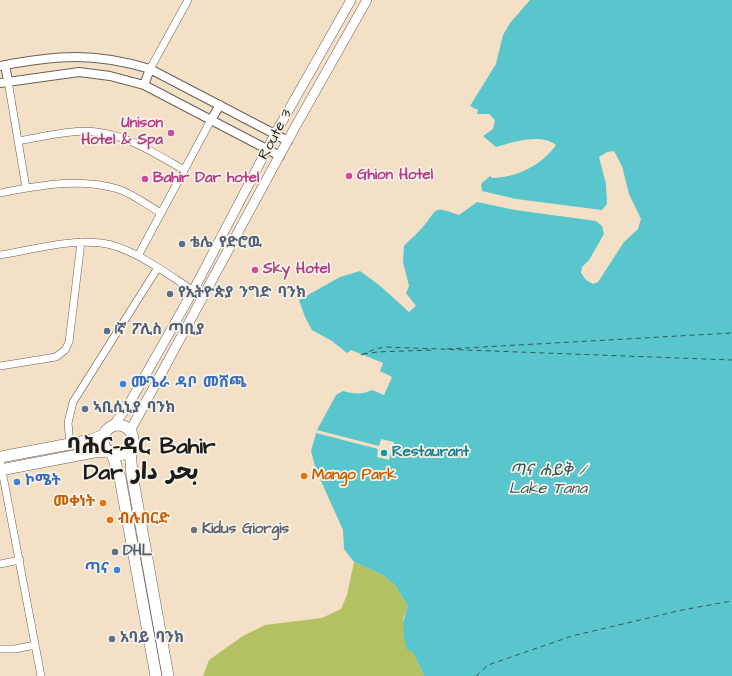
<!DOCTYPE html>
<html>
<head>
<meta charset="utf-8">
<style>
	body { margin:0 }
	canvas { display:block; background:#f3e0c6 }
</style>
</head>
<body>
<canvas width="732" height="676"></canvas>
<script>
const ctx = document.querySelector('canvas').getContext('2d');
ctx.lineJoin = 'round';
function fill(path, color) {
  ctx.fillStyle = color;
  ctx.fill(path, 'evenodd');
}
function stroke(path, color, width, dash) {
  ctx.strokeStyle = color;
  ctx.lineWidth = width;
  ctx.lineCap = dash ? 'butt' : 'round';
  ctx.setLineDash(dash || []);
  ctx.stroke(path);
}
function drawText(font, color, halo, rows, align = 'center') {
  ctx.font = font + ' "Architects Daughter","Playpen Sans Arabic","Noto Sans Ethiopic",sans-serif';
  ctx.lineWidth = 3.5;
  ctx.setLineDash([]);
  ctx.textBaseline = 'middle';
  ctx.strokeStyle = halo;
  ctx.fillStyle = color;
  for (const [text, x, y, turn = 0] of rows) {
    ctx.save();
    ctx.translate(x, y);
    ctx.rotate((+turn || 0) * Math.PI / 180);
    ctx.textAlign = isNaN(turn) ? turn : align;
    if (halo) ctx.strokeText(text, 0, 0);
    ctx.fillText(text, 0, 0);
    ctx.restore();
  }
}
const green = new Path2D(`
	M354,562L383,575L395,585L408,606L403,619L416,659L424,676H203L209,660L243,636L265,625L322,618L341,609L347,595Z`);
const water = new Path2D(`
	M530,0H732V676H424L413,652L407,650C402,634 402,621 408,606L395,585L383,575L354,562L344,549L343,530L316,470L311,451L317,430L336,395L343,391C353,394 362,395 372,390L384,395L392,377L380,371L383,363L351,350L347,353L332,341L312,330L305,317L299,300L340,277L360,271L379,285L409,312L416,306L406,293L409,286L403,262L404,246C410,239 417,234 422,228C439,209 430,205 459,215L477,202L515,210L596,221L602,226L604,234L589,260L582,267L581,273L586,280L593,284L598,282L624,242L638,229L641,219L629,194L622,166L614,151L607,152L599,157L606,184L607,204L602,210L516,199L482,191L481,184L490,176L492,178C517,177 541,166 556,145C541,133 513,142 496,147L483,136L493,129L495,120L489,114H477L478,110L470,106L496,64L503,35L510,23Z`);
const pier = new Path2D(`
	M317,430L379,446L381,439L394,442L389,460L377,457L378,449L316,433Z`);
const ferry = new Path2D(`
	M447,349L732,333
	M363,354L377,352L432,350
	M361,355L375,349L385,347L732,360
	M476,676L488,665L572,636L682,610L732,601`);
const minor = new Path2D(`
	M150,69L188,0
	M8,81L26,188
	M18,141C43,137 72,129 97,132C129,136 156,154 184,170
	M0,193C38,186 80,177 118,189C133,194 147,205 161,213
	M0,255C32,250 68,239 101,243C135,247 174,280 204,297
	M138,256L211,120
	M0,366L56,357L65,350L69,342L81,242
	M70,444L68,423L73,402L157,269
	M0,460L41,676
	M0,564L20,560
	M0,649H15L35,645`);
const tertiary = new Path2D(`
	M5,65L8,81
	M0,66C57,55 94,52 150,69L288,141
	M0,83L79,72L110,76L144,85L280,156
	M144,85L150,69
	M211,120L220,105`);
const secondary = new Path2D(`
	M113,426L129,404L193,291L275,134L351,0
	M130,431L294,129L367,0`);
const trunk = new Path2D(`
	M103 440a15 15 0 1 1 30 0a15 15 0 1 1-30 0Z
	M130,448L132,475L168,676
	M112,453L120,478L156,676
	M0,457L91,440L104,435
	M0,470L94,452L109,451`);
const markers = [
	[171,133,4,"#d1479c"],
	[349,176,4,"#d1479c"],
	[145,179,4,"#d1479c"],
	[182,244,4,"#5c6f8a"],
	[255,270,4,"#d1479c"],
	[170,294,4,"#5c6f8a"],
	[107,331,4,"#5c6f8a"],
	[123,384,4,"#3f7fe0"],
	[85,409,4,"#5c6f8a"],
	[384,453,4,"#0f9aa8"],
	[304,476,4,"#e8710a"],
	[17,482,4,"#3f7fe0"],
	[103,503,4,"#e8710a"],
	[110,520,4,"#e8710a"],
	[194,530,4,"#6b7280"],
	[115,552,4,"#5c6f8a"],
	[117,570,4,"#3f7fe0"],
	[112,639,4,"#5c6f8a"]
];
const hotelNames = [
	["Unison",163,124,"right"],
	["Hotel & Spa",163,141,"right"],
	["Ghion Hotel",357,176],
	["Bahir Dar hotel",153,179],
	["Sky Hotel",263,270]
];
const streetNames = [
	["Route 3",276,135,-62]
];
const serviceNames = [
	["ቴሌ የድሮዉ",190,244],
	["የኢትዮጵያ ንግድ ባንክ",178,294],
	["1ኛ ፖሊስ ጣቢያ",115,331],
	["ኣቢሲኒያ ባንክ",93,409],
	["DHL",123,552],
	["አባይ ባንክ",120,639]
];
const shopNames = [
	["ሙጌራ ዳቦ መሸጫ",131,384],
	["ኮሜት",25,482],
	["ጣና",109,570,"right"]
];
const cultureNames = [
	["Restaurant",392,453]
];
const foodNames = [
	["Mango Park",312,476],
	["መቀነት",95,503,"right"],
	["ብሉበርድ",118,520]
];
const worshipNames = [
	["Kidus Giorgis",202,530]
];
const waterNames = [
	["ጣና ሐይቅ /",548,472],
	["Lake Tana",548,490]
];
const townNames = [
	["ባሕር-ዳር Bahir",141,448],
	["Dar بحر دار",141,474]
];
fill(green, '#b4c163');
fill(water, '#58c6cc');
fill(pier, '#f3e0c6');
stroke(ferry, '#31585a', 1, [5, 4]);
stroke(minor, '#676158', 8);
stroke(tertiary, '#676158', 10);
stroke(secondary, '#676158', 10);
stroke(trunk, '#676158', 12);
stroke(minor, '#fff', 7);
stroke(tertiary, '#fff', 8);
stroke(secondary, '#fff', 9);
stroke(trunk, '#fff', 11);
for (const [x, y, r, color] of markers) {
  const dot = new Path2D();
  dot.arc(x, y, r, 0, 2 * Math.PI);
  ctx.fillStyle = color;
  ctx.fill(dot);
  stroke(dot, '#f7f3e8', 1.5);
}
drawText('bold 15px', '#b23c85', '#f7f3e8', hotelNames, 'left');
drawText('15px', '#1c1c1c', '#f7f3e8', streetNames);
drawText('bold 15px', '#4e5e75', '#f7f3e8', serviceNames, 'left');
drawText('bold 15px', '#366cbe', '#f7f3e8', shopNames, 'left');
drawText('bold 15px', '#0d838f', '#f7f3e8', cultureNames, 'left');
drawText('bold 15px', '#c56008', '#f7f3e8', foodNames, 'left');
drawText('bold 15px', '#5b616d', '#f7f3e8', worshipNames, 'left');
drawText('italic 16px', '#31585a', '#f7f3e8', waterNames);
drawText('bold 23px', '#1c1c1c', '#f7f3e8', townNames);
</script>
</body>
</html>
